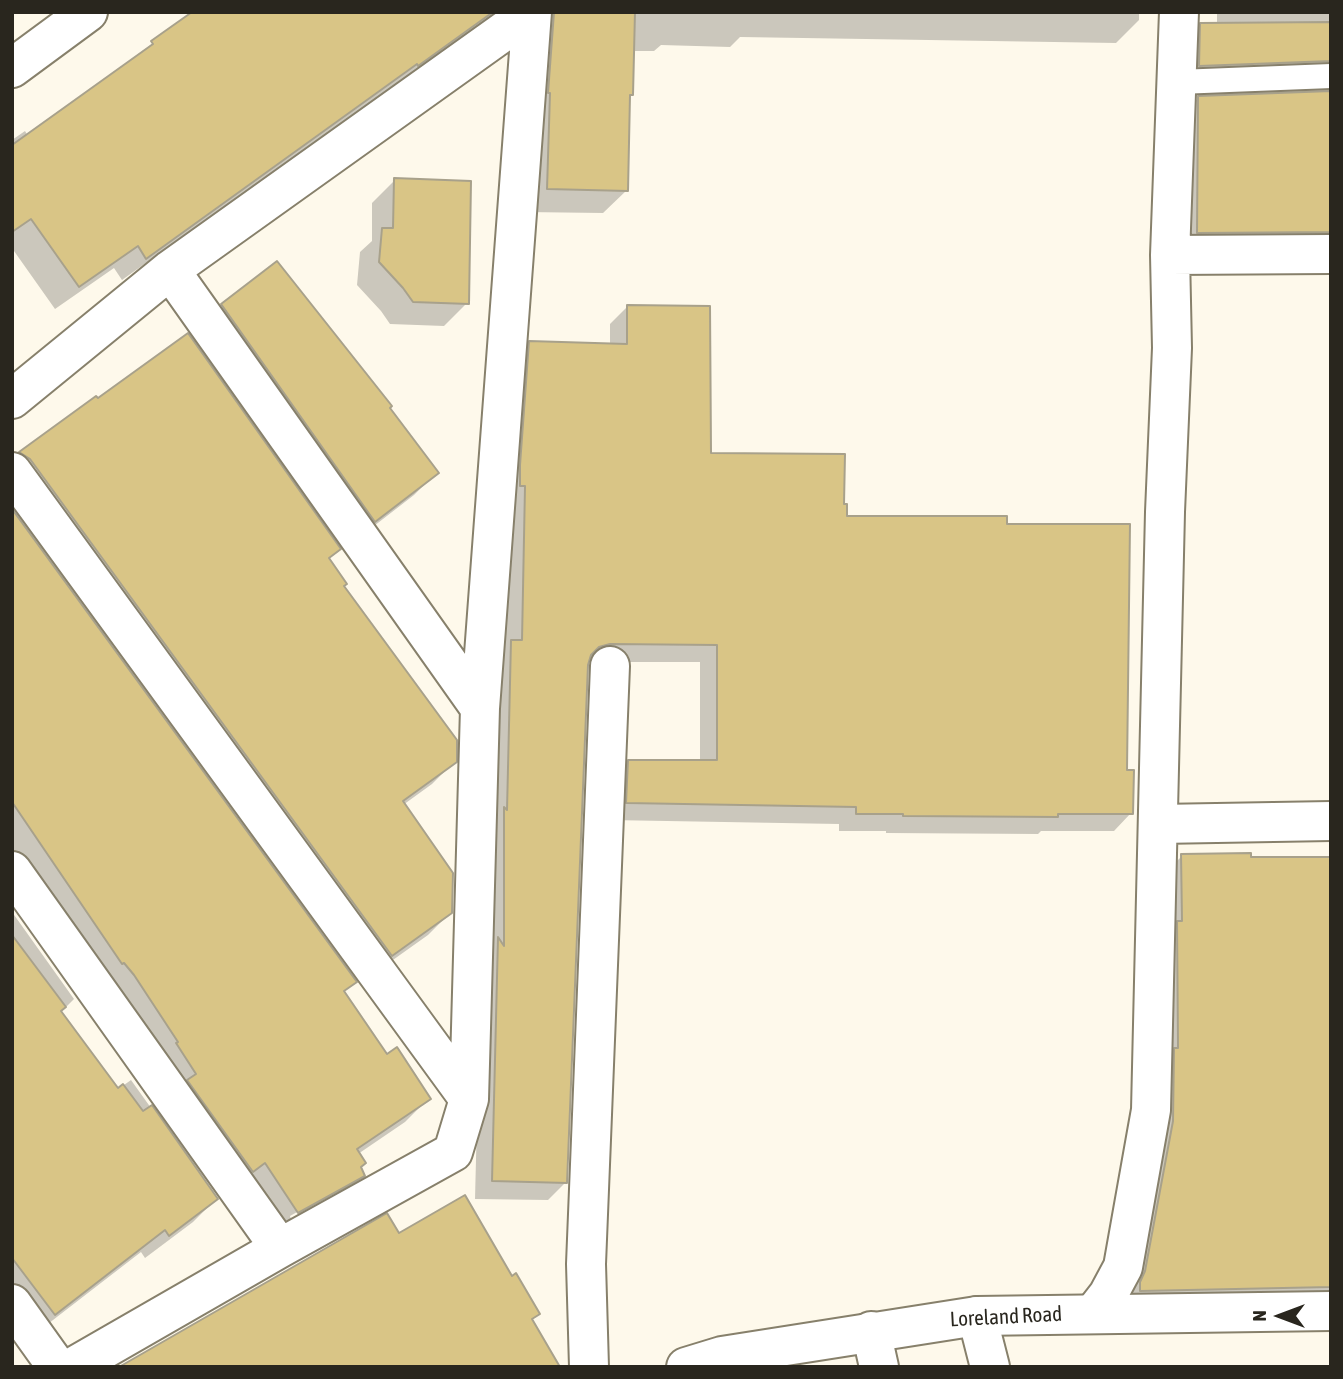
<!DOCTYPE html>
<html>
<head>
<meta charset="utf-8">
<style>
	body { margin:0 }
	#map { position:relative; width:1343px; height:1379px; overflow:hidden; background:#fef9eb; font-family:"Asap Condensed",sans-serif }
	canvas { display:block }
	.frame { position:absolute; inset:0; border:14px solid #29261e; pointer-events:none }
	.north { position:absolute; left:1245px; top:1281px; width:70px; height:70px; -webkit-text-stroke:5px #fff; paint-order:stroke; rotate:270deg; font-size:19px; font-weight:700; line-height:28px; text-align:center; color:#29261e }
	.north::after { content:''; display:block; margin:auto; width:24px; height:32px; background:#29261e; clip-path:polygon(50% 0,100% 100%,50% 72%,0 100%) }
</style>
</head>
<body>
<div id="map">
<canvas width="1343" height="1379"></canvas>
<div class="frame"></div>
<div class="north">N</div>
</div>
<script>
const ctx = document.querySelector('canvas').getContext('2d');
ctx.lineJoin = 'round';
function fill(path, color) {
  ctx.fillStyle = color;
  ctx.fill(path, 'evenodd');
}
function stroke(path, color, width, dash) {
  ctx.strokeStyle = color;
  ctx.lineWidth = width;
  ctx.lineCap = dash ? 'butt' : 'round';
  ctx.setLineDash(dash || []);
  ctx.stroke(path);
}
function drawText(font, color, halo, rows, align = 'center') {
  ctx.font = font + ' "Asap Condensed",sans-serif';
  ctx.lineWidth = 7;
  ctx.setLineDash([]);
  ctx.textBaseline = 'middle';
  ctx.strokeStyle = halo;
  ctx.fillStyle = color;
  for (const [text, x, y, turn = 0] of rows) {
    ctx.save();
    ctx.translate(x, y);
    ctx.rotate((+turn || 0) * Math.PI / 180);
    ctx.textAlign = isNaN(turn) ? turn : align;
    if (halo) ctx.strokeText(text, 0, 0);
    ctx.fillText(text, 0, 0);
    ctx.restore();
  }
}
const shadow = new Path2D(`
	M195,12H510L394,88L393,86L122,280L114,268L55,309L14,251L12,253V140L25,131L28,136Z
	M524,12H1139V20L1116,43L740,37L730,47L661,45L654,51H632V94L628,98L627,190L603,213L524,212Z
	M1217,12H1331V233L1301,263H1167L1168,129L1201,95L1169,96L1171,55L1201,25H1217Z
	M395,180L467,303L444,326L390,324L381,311L357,285L360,252L372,241V203Z
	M222,306L388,408L437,472L414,495L352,543L200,328Z
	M627,307L709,454L843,506L845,518L1005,526L1125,772L1131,813L1114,831H1041L1038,834L886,833V831H839V824L609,820L611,780L629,762H700V662H587L566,1182L548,1200L475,1199L481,957L494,660L505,648L512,361L530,343L610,345V324Z
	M96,398L327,559L342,587L455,761L432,784L403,805L451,912L428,935L369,977L12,461Z
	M12,512L354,982L343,992L386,1056L428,1099L405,1122L358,1154L359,1168L363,1175L340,1199L274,1235L12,889ZM338,1189V1193L291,1219L290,1216Z
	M1182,856L1331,858V1304L1123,1301L1164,874Z
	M12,912L74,999L60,1013L117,1090L131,1080L216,1199L193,1222L145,1258L141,1252L31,1337L12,1312Z`);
const building = new Path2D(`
	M192,12H493L418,66L417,64L146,259L138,246L79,287L31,219L12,232V145L153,44L151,41Z
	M554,12H635L633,95H630L628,191L547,189L550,93H548Z
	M1331,22V61L1199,66L1200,23Z
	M1331,91V232L1197,233L1198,96Z
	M394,178L471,181L469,304L413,302L403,288L379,262L382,228H393Z
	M277,261L392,406L390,408L439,473L375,522L221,304Z
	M627,305L710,306L711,453L845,454L844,504H847V516H1007V524H1130L1127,770H1134L1133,814H1058V817L903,816V814H856V807L626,803L628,760H717V645L610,644L599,647L591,655L588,665L567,1183L492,1181L498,937L504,946V807L507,810L511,640H522L525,486H520V465L529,341L627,344Z
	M188,333L341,549L329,558L347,584L344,586L457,740V762L403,801L453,873L452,913L392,956L30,459L19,452L96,396L98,398Z
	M12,509L357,982L344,991L387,1054L397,1047L431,1099L357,1149L366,1163L361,1167L365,1176L298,1213L265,1163L253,1172L187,1080L196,1074L176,1043L178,1042L134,975L124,963L122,964L12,802Z
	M1251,853V857H1331V1287L1140,1291V1282L1145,1271L1173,1121L1174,1048H1178L1177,921H1182L1181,854Z
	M12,935L66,1007L61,1011L118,1088L123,1084L143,1111L152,1105L218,1199L169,1236L165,1230L55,1315L12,1258Z
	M465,1195L512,1276L516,1273L540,1314L532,1319L560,1367H119L387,1213L399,1233Z`);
const lane = new Path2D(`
	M1178,82L1331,76`);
const street = new Path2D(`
	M12,68L88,12
	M1170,255L1331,254
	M170,270L480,708
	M12,399L170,270L531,12
	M12,472L469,1099
	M1159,824L1331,821
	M12,871L280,1248
	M12,1304L57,1367
	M1094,1313L1108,1295L1123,1267L1151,1110L1165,512L1172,348L1170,255L1179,12
	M977,1316L990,1367
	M871,1331L879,1367
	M73,1367L280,1248L453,1152L469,1099L480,708L532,12
	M589,1367L586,1264L610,666`);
const secondary = new Path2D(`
	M686,1367L722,1356L977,1316L1331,1311`);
const streetNames = [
	["Loreland Road",1006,1317,-3]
];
fill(shadow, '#0003');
fill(building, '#d9c586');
stroke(building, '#a8a18b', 2);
stroke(lane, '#87806b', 28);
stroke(street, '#87806b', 42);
stroke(secondary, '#87806b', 42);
stroke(lane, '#fff', 24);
stroke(street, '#fff', 38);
stroke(secondary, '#fff', 38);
drawText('21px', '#29261e', '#fff', streetNames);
</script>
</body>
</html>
